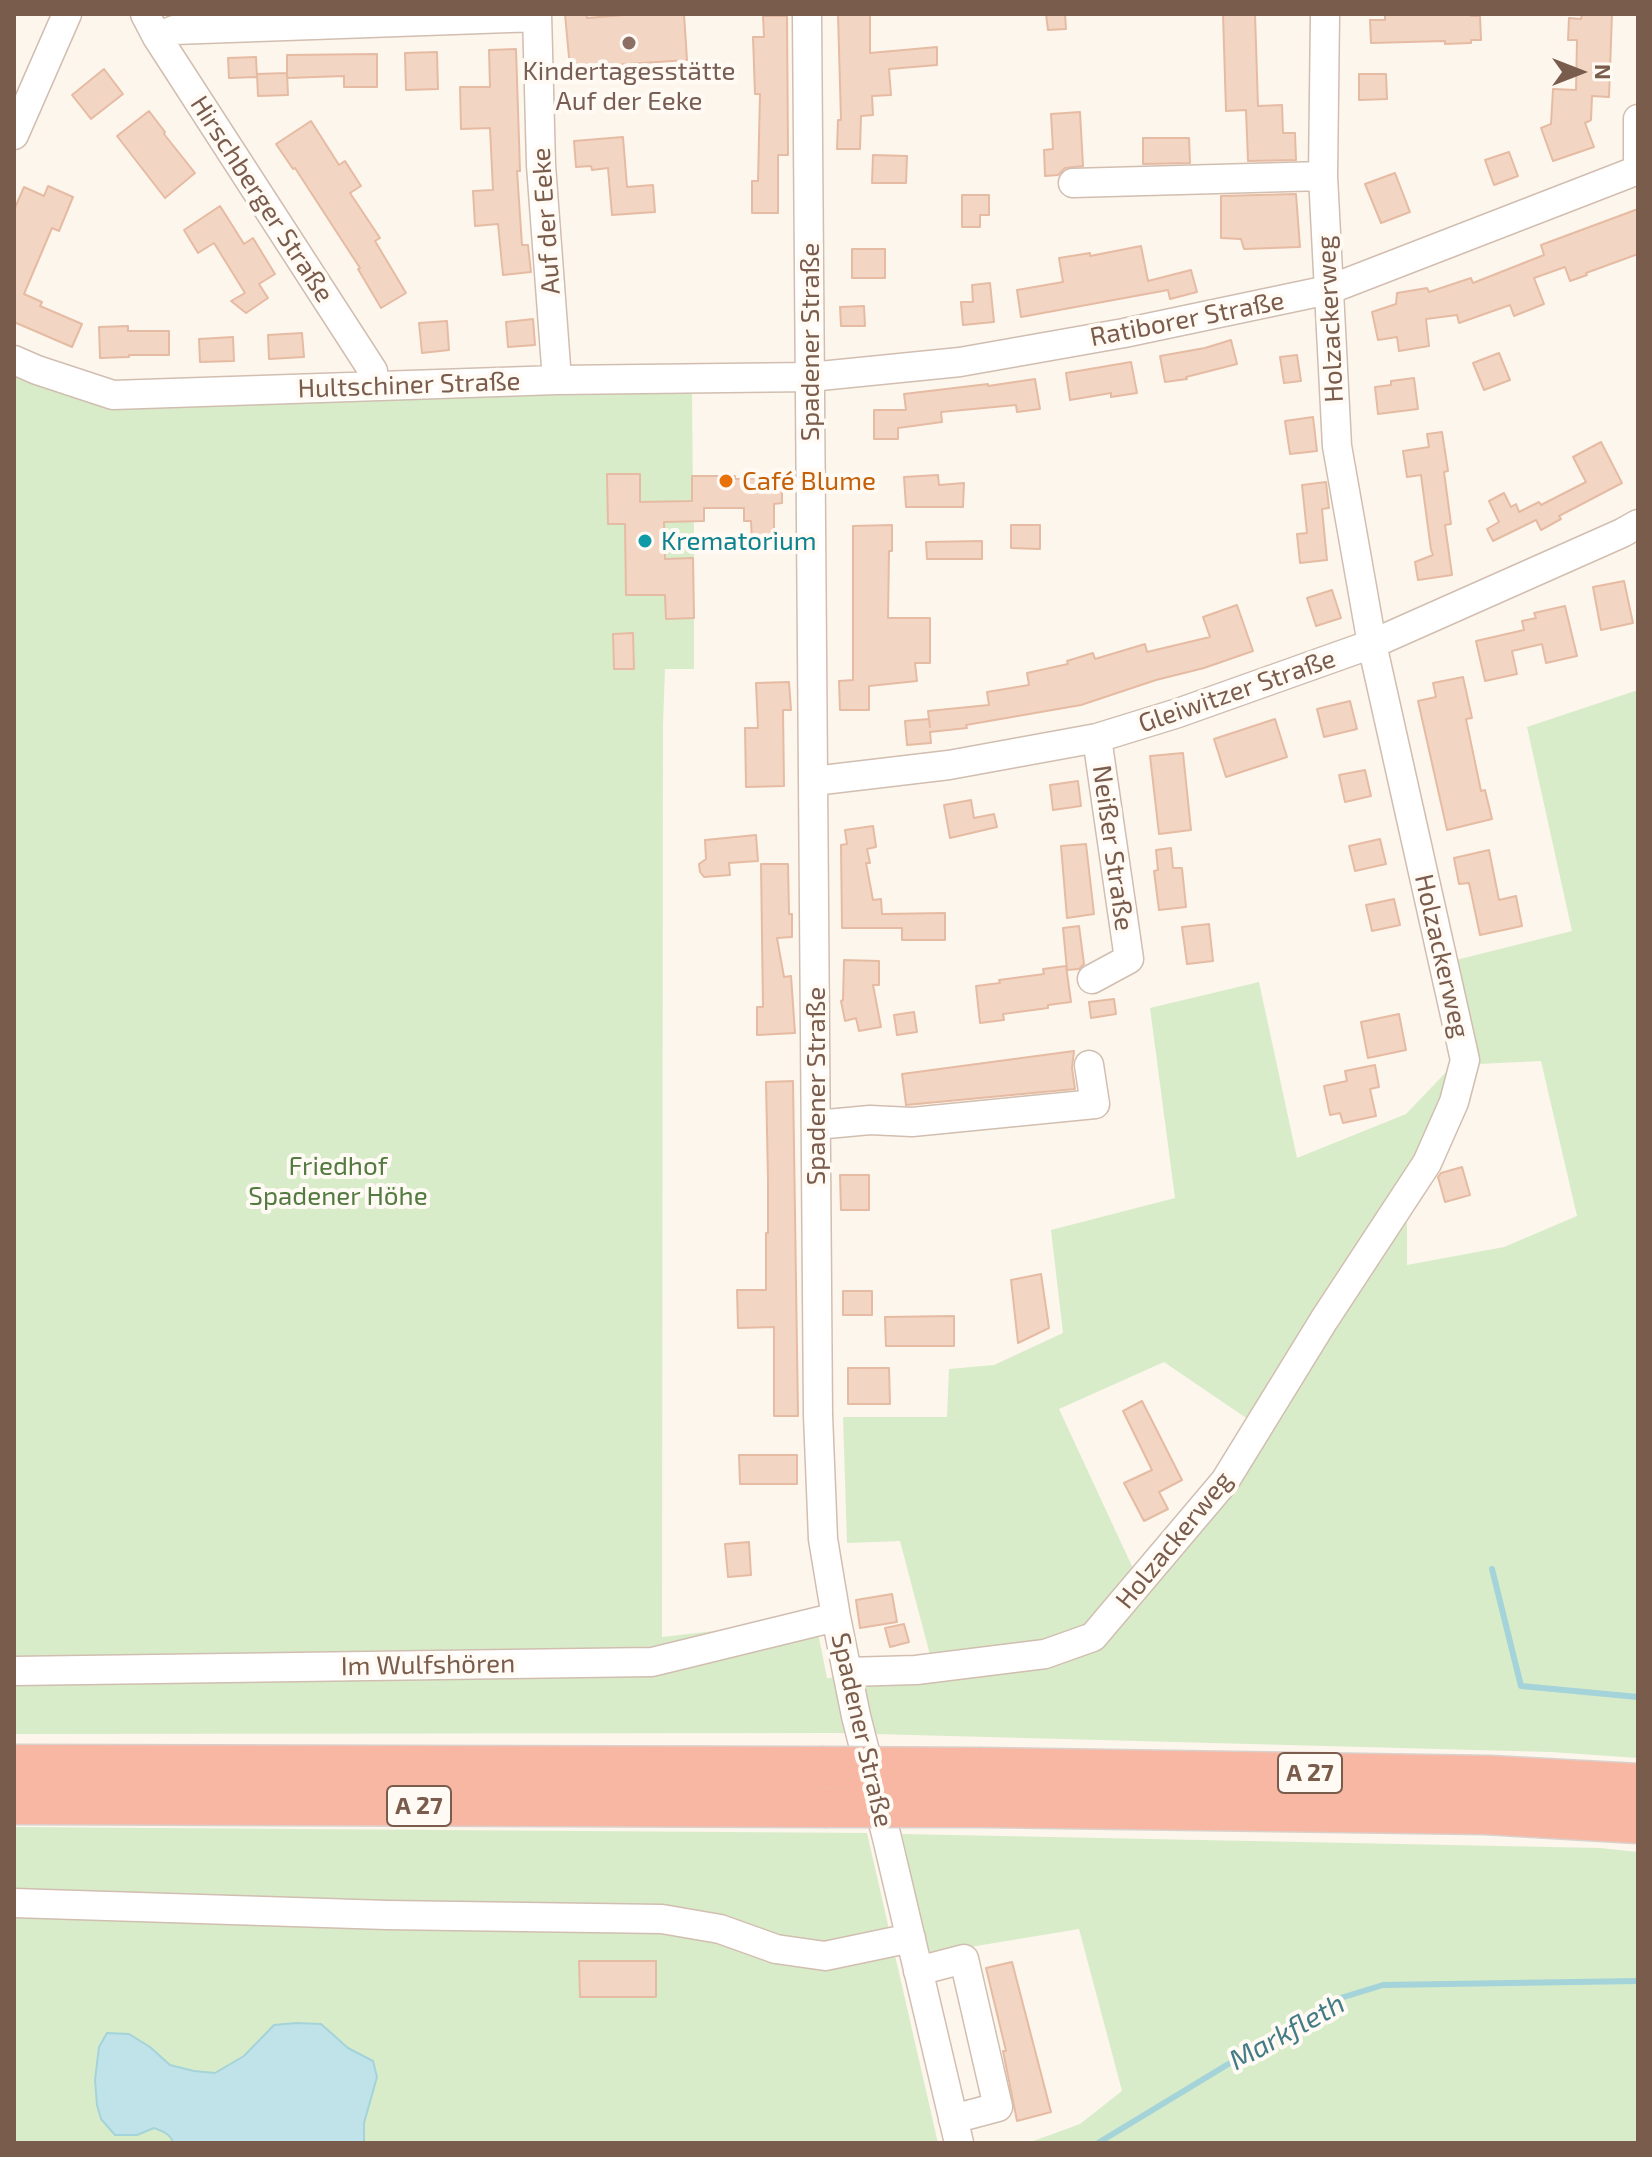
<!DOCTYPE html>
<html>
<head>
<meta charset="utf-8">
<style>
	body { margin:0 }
	#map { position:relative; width:1652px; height:2157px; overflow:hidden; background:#fdf6ec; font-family:"Exo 2",sans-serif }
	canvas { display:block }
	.frame { position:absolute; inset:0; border:16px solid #7a5c4d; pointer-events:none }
	.north { position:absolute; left:1540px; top:32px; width:80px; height:80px; -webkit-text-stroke:6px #fffaf3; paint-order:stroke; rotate:90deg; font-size:22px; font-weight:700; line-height:32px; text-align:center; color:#7a5c4d }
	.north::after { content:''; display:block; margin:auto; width:28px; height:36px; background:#7a5c4d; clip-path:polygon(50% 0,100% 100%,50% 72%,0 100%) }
</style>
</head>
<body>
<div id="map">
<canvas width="1652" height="2157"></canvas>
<div class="frame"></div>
<div class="north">N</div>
</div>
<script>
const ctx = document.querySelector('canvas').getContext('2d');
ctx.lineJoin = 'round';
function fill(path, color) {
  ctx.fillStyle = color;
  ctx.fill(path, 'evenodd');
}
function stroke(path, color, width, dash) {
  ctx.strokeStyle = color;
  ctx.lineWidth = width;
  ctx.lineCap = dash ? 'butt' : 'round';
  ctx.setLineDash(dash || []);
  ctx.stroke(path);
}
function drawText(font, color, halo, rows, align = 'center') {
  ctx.font = font + ' "Exo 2",sans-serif';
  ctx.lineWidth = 8;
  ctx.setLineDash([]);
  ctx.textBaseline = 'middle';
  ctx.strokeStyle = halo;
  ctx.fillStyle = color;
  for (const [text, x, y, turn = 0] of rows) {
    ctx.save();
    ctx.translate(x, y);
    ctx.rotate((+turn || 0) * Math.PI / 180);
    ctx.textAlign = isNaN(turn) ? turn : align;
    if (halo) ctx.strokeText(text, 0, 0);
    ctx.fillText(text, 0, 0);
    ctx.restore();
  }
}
const green = new Path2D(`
	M14,368L115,407L692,391L693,501H704V521L694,522V669H665L663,725L662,1637L740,1628L813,1608L827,1678L935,1674L900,1541L847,1543L843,1417H947L949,1369L994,1365L1063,1333L1051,1230L1175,1198L1150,1008L1259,982L1297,1158L1406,1114L1473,1044L1452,961L1572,931L1527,727L1638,690V1758L1551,1752L837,1733L14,1734ZM1541,1061L1577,1216L1504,1247L1407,1265V1219L1478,1064ZM1164,1362L1252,1422L1137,1577L1059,1409Z
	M14,1827L867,1833L938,2143H364V2123L377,2077L373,2061L348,2048L321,2024L244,2056L216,2073L194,2071L170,2065L150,2047L137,2135L154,2128C162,2131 171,2134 173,2143H14Z
	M902,1834L1600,1848L1638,1852V2143H1028L1080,2124L1122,2091L1079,1929L928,1954Z`);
const water = new Path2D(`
	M296,2023L321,2024L348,2048L373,2061L377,2077L364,2123V2143H173C171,2134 162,2131 154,2128L137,2135H115L101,2119L97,2105L95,2080L99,2047L107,2033L129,2034L150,2047L170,2065L194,2071L215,2073L244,2056L274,2025Z`);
const stream = new Path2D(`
	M1492,1569L1521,1686L1638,1697
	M1098,2143L1334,2000L1383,1985L1638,1981`);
const building = new Path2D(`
	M565,14H586L587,18L636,14H684L687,60L570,68Z
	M838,14H870V53L937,47V65L889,69L891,95L872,96L873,115L861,116L860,149H837L838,120H841Z
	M1046,14H1065L1066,29L1048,30Z
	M1223,14H1255L1258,106L1282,105L1283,133H1295L1296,160L1248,161L1246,110L1226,111Z
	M1385,14H1471V16H1480L1481,40H1471V43L1445,44V41L1371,43L1370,20H1385Z
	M1582,14H1612L1609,97L1592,96L1591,120L1585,123L1594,147L1553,161L1541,128L1551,124L1553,89L1576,90L1577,40H1568L1569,18L1581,19Z
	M763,16H787L788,155H778V213H752V181H758L760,94H755L753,37H764Z
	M516,49L520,171H517L522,245H528L531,272L503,275L498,224L475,226L473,191L493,190L490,128L461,129L460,87H490L489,50Z
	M437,52L438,89L406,90L405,53Z
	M377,54V87H344V76L287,78V55Z
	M256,57L257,77L229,78L228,58Z
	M104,69L123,94L91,119L72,95Z
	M287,73L288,95L258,96L257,74Z
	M1359,74H1386L1387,99L1359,100Z
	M149,111L165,132L164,134L195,173L165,198L117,136Z
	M1080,112L1083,166L1065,168L1058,175L1045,176L1044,150L1053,149L1051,114Z
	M311,121L339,165L345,161L361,186L350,193L380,238L375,241L406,293L381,308L358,269L360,268L295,168L293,169L276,144Z
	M623,137L627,187L653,185L655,212L612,215L608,168L592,170L591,166L576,167L574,141Z
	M1143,138H1189L1190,163L1143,164Z
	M1509,152L1518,176L1494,185L1485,160Z
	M873,155L907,156L906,183H872Z
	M1395,173L1410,212L1381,223L1365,184Z
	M48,186L73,197L59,231L52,228L24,294L42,302L40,306L82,324L72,347L14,322V210L24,187L44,196Z
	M1296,194L1300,247L1244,249L1241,239L1221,238V196Z
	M962,195H989V215H980V227H962Z
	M220,206L244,244L253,238L275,274L259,284L268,298L246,313L231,301L245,293L214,243L198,253L184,230Z
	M1638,209V254L1586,273L1587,275L1570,281L1565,267L1534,278L1544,304L1514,316L1510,305L1459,323L1457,315L1426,319L1429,346L1399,351L1397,337L1378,340L1372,312L1396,304L1397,293L1427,288L1429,292L1471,278L1473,283L1544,255L1541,245Z
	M1141,246L1148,281L1191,270L1197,292L1170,299L1168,290L1021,317L1017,290L1063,282L1059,258L1090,253V256Z
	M852,249H885V278H852Z
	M990,283L994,322L963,325L961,302H973L972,285Z
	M864,306L865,326H841L840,307Z
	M533,319L535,345L508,347L506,322Z
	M447,321L449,350L422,353L419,323Z
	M128,326V331H169V355H129V357L100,358L99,327Z
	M302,333L304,357L269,359L268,335Z
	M233,337L234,361L200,362L199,339Z
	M1231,340L1237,364L1186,377L1187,379L1165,382L1160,356L1205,348Z
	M1499,353L1510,380L1484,390L1473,363Z
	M1297,355L1301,381L1284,383L1280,357Z
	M1131,362L1137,393L1111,397V393L1070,400L1066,373Z
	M1414,378L1418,409L1378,414L1375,387L1391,385V381Z
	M1035,379L1040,409L1017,412L1016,405L941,412L942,422L898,428V439H874V410H906L904,394L988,384V386Z
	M1313,417L1317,451L1290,454L1285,421Z
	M1442,432L1448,471L1444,472L1451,524L1445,525L1452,575L1418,580L1415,562L1433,555L1431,550L1421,475L1407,477L1403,451L1429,447L1427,434Z
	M1601,442L1622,483L1559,516L1561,519L1541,530L1536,520L1493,541L1487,529L1499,522L1489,501L1504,493L1511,507L1516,504L1519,512L1539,502L1541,505L1586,482L1573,457Z
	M607,474H640V502L692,501V476H735V479L776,478L782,484V503L774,504V541H752L751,521H744V508H704V521L664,522L665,559L693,558L694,618L666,619L665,595H626L625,524H608Z
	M938,475L939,485L964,483L963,507H906L904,477Z
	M1326,482L1329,508L1322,509L1327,560L1300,563L1297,534L1307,533L1302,485Z
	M892,525V551H889L888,618H930V663H915L917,681L869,686V710H840L839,681L853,680V526Z
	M1011,525H1040V549L1011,548Z
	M982,541V559H927L926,542Z
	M1624,581L1633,623L1601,630L1593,587Z
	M1332,590L1341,618L1316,626L1307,598Z
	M1237,605L1253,651L1204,668L1156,680L1081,705L966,725L967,728L930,732L931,743L907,745L905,721L929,719L930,727L928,711L989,705L987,692L1029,685L1027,673L1068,664L1067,661L1093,653L1095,659L1145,644L1147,652L1210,637L1203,617Z
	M1565,606L1577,656L1546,663L1542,644L1512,651L1517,674L1485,681L1476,641L1524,630L1522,621L1536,618L1534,613Z
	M633,633L634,669H614L613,634Z
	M1463,677L1472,718L1466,719L1481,791L1485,790L1492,819L1447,830L1418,701L1436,697L1433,683Z
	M789,682L791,710H783L784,786L746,787L745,728H758L756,683Z
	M1350,701L1357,729L1324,737L1317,709Z
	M1275,719L1287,757L1226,777L1214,739Z
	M1183,753L1191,830L1159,834L1150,756Z
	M1365,770L1371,796L1345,802L1339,775Z
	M1078,781L1081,806L1053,810L1050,785Z
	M971,800L974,818L994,814L997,827L950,838L944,805Z
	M873,826L876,847L867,849L870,863H866L873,900L881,899L882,914L945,913V940H902V928H842L841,845L847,844L845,830Z
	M756,835L758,861L729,863L730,875L704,877L700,872L699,864L706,859L705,840Z
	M1380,839L1386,864L1355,871L1349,846Z
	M1086,844L1094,914L1067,918L1061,846Z
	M1171,848L1173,868H1182L1186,907L1159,910L1154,871L1158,870L1156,850Z
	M1489,850L1499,900L1516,896L1522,926L1480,935L1469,883L1459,884L1454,858Z
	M761,864H788L789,914H792V937L777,938L784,977L791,976L795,1033L757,1035V1007H763Z
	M1394,899L1400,925L1372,931L1366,905Z
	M1209,924L1213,961L1187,964L1182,927Z
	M1079,926L1084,964L1079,969L1067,970L1063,928Z
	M844,960L879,961V985H873L881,1027L859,1031L856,1018L845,1021L841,1001L843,1000Z
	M1066,966L1071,1002L1048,1005V1008L1003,1014L1004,1020L980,1023L976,986L1000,983L999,980L1044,974L1043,969Z
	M1114,999L1116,1014L1091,1018L1089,1002Z
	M914,1012L917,1032L897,1035L894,1015Z
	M1399,1014L1406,1050L1368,1058L1361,1022Z
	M1074,1051L1072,1068L1075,1089L906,1105L902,1074Z
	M1375,1065L1379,1087L1370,1089L1376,1116L1343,1123L1340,1113L1330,1115L1324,1086L1347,1081L1345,1071Z
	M793,1081L798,1416H774V1327L738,1328L737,1290H766V1233H768V1179L766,1082Z
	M1462,1167L1470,1195L1445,1202L1438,1177L1441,1173Z
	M840,1175H869V1210H841Z
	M1041,1274L1049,1328L1018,1343L1011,1280Z
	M843,1291H872V1315H843Z
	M954,1316V1346H886L885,1317Z
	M848,1368H889L890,1404H848Z
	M1142,1401L1182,1480L1159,1492L1168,1509L1144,1521L1124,1483L1152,1470L1123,1411Z
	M739,1455H797V1484H740Z
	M749,1542L751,1575L728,1577L725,1544Z
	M892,1594L897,1622L860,1628L856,1600Z
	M904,1624L909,1642L890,1647L885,1628Z
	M579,1961H656V1997H580Z
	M1012,1962L1051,2112L1017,2121L1003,2051H1006L986,1968Z`);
const minor = new Path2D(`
	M145,14L157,37L373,371L374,386
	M537,14L541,165L557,380
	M807,14L818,1415L823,1539L836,1617L856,1716L887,1838L959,2143
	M157,37L174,30L537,17
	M14,135L67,14
	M1638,170V119
	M1073,183L1323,176
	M14,360L37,370L113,395L557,380L810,377L960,362L1124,333L1328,290L1638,170
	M814,781L949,765L1097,738L1178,713L1372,644L1622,533L1638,524
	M1092,979L1129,959L1097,738
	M816,1125L870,1120L912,1122L1095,1104L1089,1065
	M14,1671L652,1662L836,1617
	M847,1672L916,1670L1045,1654L1093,1637L1225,1481L1324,1320L1427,1163L1454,1102L1465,1060L1372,644L1337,446L1323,176L1325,14
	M14,1903L387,1915L662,1919L720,1929L776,1949L825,1956L911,1938
	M918,1971L964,1959L998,2107L953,2119`);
const highway = new Path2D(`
	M14,1765L821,1767
	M982,1768L1490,1776L1638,1784
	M14,1804L823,1807
	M988,1807L1485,1814L1638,1823`);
const highwayBridge = new Path2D(`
	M821,1767L982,1768
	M823,1807H988`);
const markers = [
	[629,43,8,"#8d6e63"],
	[726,481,8,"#e8710a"],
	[645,541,8,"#0f9aa8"]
];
const shields = [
	[1310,1773,64],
	[419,1806,64]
];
const shieldNames = [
	["A 27",1310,1773],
	["A 27",419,1806]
];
const educationNames = [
	["Kindertagesstätte",629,71],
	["Auf der Eeke",629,101]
];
const streetNames = [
	["Hirschberger Straße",262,199,57],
	["Auf der Eeke",546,221,-94],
	["Ratiborer Straße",1187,319,-11],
	["Holzackerweg",1330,319,-93],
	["Spadener Straße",810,342,-90],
	["Hultschiner Straße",409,385,-2],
	["Gleiwitzer Straße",1237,691,-19],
	["Neißer Straße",1113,848,82],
	["Holzackerweg",1442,956,77],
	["Spadener Straße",816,1086,-90],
	["Holzackerweg",1174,1540,-51],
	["Im Wulfshören",428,1665,-1],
	["Spadener Straße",862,1730,77]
];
const foodNames = [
	["Café Blume",742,481]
];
const cultureNames = [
	["Krematorium",661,541]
];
const parkNames = [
	["Friedhof",338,1166],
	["Spadener Höhe",338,1196]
];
const waterNames = [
	["Markfleth",1287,2032,-29]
];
fill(green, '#d8ecc9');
fill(water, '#bfe3e8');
stroke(water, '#a5d3da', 2);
stroke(stream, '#a5d3da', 6);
fill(building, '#f3d5c3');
stroke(building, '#e6bba3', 2);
stroke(minor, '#d1beb0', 31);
stroke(highway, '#dad1cd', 43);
stroke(minor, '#fff', 28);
stroke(highway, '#f7b7a3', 40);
stroke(highwayBridge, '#dad1cd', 43, []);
stroke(highwayBridge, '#f7b7a3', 40);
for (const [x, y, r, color] of markers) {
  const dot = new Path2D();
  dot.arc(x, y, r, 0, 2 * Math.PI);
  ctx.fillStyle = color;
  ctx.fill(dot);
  stroke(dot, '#fffaf3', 3);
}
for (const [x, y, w] of shields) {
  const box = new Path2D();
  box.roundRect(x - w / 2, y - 20, w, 40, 6);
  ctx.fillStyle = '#fffaf3';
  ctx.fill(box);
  stroke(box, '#7a5c4d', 2);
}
drawText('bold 24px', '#7a5c4d', null, shieldNames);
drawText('26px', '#785e54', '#fffaf3', educationNames);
drawText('26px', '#7a5c4d', '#fffaf3', streetNames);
drawText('26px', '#c56008', '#fffaf3', foodNames, 'left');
drawText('26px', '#0d838f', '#fffaf3', cultureNames, 'left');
drawText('26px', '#537a41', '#fffaf3', parkNames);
drawText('italic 28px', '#437c86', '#fffaf3', waterNames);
</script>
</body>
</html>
